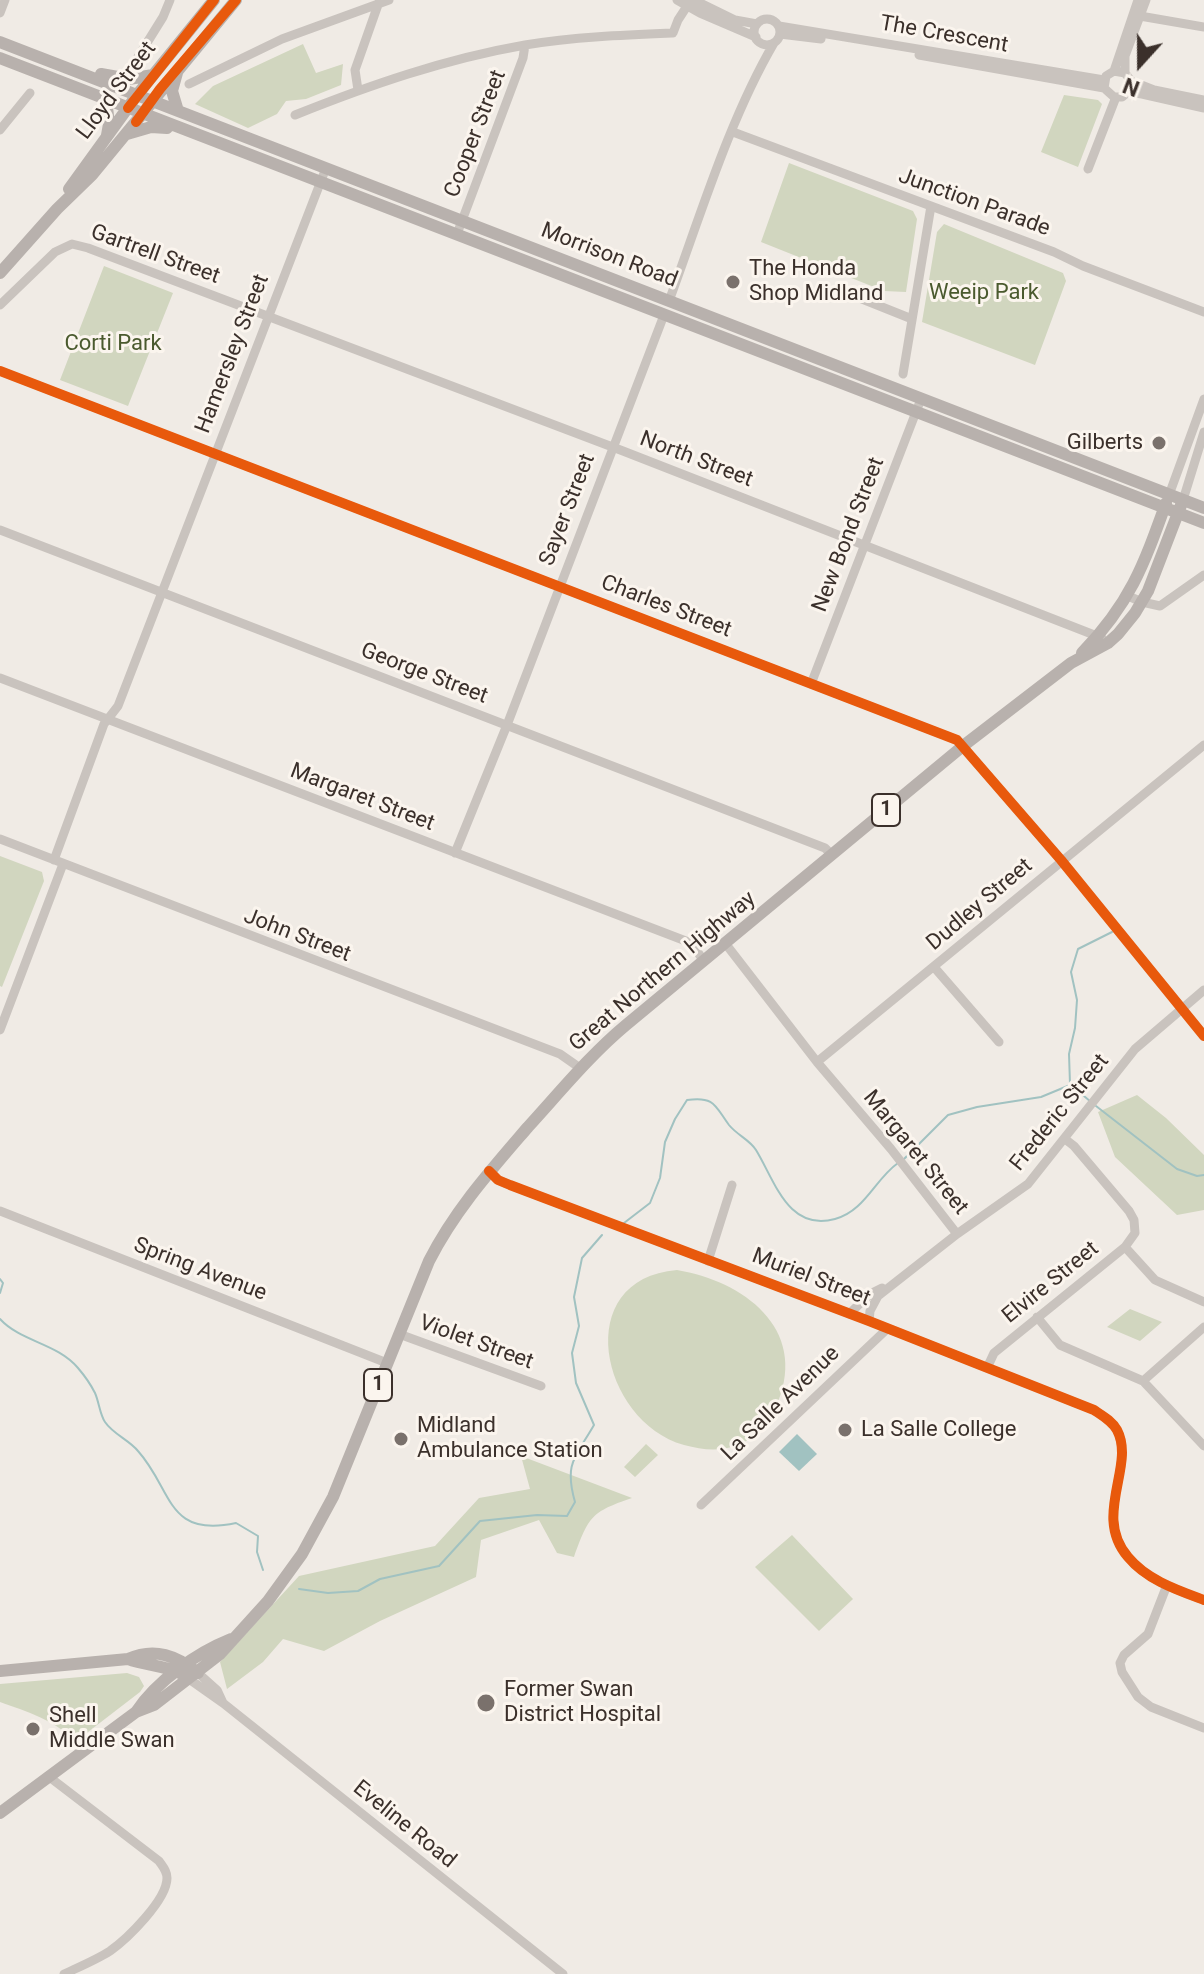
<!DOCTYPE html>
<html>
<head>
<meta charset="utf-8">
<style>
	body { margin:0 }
	#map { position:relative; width:1204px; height:1974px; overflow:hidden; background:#f0ebe5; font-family:Roboto,sans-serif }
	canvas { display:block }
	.north { position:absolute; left:1100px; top:24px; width:80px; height:80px; -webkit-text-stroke:6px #fbf5ee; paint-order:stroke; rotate:201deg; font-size:22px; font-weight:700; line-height:32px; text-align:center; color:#3b302b }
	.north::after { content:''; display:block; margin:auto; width:28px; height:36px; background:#3b302b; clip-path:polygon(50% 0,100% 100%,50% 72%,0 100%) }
</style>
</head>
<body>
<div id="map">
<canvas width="1204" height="1974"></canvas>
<div class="north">N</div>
</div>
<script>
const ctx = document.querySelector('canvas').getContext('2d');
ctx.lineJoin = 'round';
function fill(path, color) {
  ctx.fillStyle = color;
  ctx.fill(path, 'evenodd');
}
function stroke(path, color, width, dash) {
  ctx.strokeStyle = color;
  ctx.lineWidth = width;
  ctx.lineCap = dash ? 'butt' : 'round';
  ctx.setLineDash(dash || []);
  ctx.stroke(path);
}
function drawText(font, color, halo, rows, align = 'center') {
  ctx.font = font + ' Roboto,sans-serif';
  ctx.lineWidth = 6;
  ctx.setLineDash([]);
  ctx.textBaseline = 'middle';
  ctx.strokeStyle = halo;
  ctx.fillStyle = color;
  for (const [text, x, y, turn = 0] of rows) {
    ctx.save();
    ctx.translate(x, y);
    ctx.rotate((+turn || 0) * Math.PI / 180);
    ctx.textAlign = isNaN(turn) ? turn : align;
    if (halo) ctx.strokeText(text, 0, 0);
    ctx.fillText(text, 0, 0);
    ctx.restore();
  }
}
const green = new Path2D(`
	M303,44L316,73L343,64L341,85L306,99L286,101L277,114L248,128L195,104L213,86Z
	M1064,95L1098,100L1102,104L1078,167L1041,152Z
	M789,163L913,211L917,219L906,292L884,291L761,242Z
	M944,224L1063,273L1066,281L1035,365L922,322L937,232Z
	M104,266L173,293L128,406L60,380Z
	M0,856L42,872L44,881L2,987L0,986Z
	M1137,1095L1166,1118L1204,1155V1210L1177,1215L1115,1157L1098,1112Z
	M677,1270C743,1281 808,1328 778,1402C771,1420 756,1438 738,1445C719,1452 703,1450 684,1445C600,1421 570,1279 677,1270Z
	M1130,1309L1162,1322L1140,1341L1107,1327Z
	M646,1444L658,1455L635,1477L624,1467Z
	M521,1456L632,1498C591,1512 589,1516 574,1557L557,1553L539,1520L481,1540L476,1577L380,1621L324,1651L283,1639L263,1662L227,1689L220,1662L299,1576L435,1546L479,1498L530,1489Z
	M792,1535L853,1599L819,1631L755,1567Z
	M127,1673L139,1677L144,1686L140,1692L75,1742C58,1721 25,1711 0,1702V1684Z`);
const water = new Path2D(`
	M797,1434L817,1454L799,1471L779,1452Z`);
const stream = new Path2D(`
	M1070,1084L1069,1054L1075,1028L1077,1000L1071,972L1078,949L1112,932
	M1071,1085L1091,1102
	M1096,1106L1177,1169L1197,1176L1204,1175
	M904,1159L948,1115L977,1107L1041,1097L1070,1085
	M624,1223L650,1203L660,1178L665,1142L675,1119L687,1100C715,1096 715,1106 729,1125C737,1135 750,1140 756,1150C775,1181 788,1232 835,1219C865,1211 875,1179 898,1163
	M0,1279L3,1283L0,1293
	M0,1319C21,1342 57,1343 78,1368C84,1375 91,1385 95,1393C99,1402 100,1415 105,1422C113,1434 129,1440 138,1451C173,1490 166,1538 236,1523L258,1536L257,1552L263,1570
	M299,1589L328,1593L358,1591L380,1579L439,1566L480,1521L537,1515L567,1516L575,1502C564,1463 575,1458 594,1425L576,1383L572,1353L579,1326L574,1297L582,1258L602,1235`);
const minor = new Path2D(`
	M677,0L700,13L756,37
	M694,0L735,20L757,24
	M0,13L5,0
	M1140,16L1204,27
	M754 32a13 13 0 1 1 26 0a13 13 0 1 1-26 0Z
	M779,26L1104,80
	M780,34L821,39
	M919,55L1104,88
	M135,62L163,17L170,0
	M1114,71L1138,0
	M1125,73V56L1146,0
	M1131,81L1154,90L1204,100
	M189,84L282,39L389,0
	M358,90L355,70L379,2
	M1128,92L1131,81L1125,73L1114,71L1106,76L1104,88L1114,97H1122L1128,92L1142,94L1204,108
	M295,115C370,85 445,59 525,45C574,37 624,35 673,33L678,20L691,0
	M0,130L30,93
	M733,132L1054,252L1083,266L1204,312
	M1088,169L1116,97
	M457,234L523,58L525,45
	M862,299L912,319
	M669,301C700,217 729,120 774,43
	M0,305L55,252L72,244L88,248L623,451L1102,638
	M0,371L957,740L1061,860L1204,1036
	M903,374L931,206
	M1169,495L1204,399
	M1183,500L1204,432
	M0,530L825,848L832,855
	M1128,596L1142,602L1160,606L1204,575
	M0,678L691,943L704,961
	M811,684L921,399
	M0,839L560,1054L580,1068
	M455,853L507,725L664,315
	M54,860L104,724L118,706L326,168
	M725,943L817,1062L891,1149L957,1234
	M934,967L999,1042
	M0,1030L63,864
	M817,1062L1204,745
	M489,1171L498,1180L510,1185L869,1321L1094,1410C1103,1416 1112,1421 1117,1430C1136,1466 1092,1515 1128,1557C1147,1580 1177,1590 1204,1600
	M0,1211L387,1363
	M1125,1247L1155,1280L1204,1302
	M708,1261L732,1185
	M849,1314L870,1294L882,1288
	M1037,1317L1060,1345L1143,1381L1204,1446
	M869,1321L870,1311L878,1296L957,1234L1028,1184L1135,1049L1204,990
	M399,1334L541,1386
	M987,1368L994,1353L1125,1247L1135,1233L1134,1220L1129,1211L1074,1146L1065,1139
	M1143,1381L1204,1327
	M701,1505L887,1329
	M1167,1585L1148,1634L1124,1655L1120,1663L1122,1672L1138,1697L1151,1707L1204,1728
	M198,1673L217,1690L223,1703
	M189,1679L223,1703L563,1974
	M48,1776L159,1861C163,1867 167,1871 167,1878C167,1900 127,1939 110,1951C96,1960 79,1967 64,1974`);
const major = new Path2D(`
	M0,42L1204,508
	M0,58L1204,523
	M177,73L172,91L178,111
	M101,74L129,79L153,75
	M106,99L109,124L107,135
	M127,134L151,127L167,128
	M69,189L137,95L214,0
	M0,273L57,209L92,175L236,0
	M1082,653C1130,603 1143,567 1166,503
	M128,1659C146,1666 166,1665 182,1674
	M0,1671L128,1659C155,1647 177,1656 198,1673
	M136,1712C157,1681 196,1653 231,1639
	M0,1813L136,1712L154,1705L220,1654L268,1601L302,1554L333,1497L429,1261C455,1210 491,1170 528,1127C560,1092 590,1055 626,1025L963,746L1071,663L1108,643L1118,634L1135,613L1148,591L1183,500`);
const cycleway = new Path2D(`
	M128,108L214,0
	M136,122L160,89L236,0
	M0,371L957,740L1061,860L1204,1036
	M489,1171L498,1180L510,1185L869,1321L1094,1410C1103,1416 1112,1421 1117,1430C1136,1466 1092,1515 1128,1557C1147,1580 1177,1590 1204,1600`);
const markers = [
	[733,282,8,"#7a716c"],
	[1159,443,8,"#7a716c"],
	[845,1430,8,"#7a716c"],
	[401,1439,8,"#7a716c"],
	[486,1703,10,"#7a716c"],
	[33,1729,8,"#7a716c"]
];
const shields = [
	[886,810,28],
	[378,1385,28]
];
const shieldNames = [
	["1",886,810],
	["1",378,1385]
];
const streetNames = [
	["The Crescent",944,35,10],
	["Lloyd Street",117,91,-53],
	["Cooper Street",476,134,-69],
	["Junction Parade",974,203,20],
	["Gartrell Street",155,255,20],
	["Morrison Road",609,256,21],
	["Hamersley Street",233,354,-69],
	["North Street",696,460,21],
	["Sayer Street",568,510,-69],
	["New Bond Street",849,535,-69],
	["Charles Street",666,607,21],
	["George Street",424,674,21],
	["Margaret Street",362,798,21],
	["Dudley Street",980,905,-40],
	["John Street",297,936,21],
	["Great Northern Highway",663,972,-40],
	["Frederic Street",1060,1113,-51],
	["Margaret Street",915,1153,51],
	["Spring Avenue",200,1270,21],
	["Muriel Street",811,1278,21],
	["Elvire Street",1051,1283,-39],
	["Violet Street",476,1343,20],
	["La Salle Avenue",781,1404,-44],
	["Eveline Road",404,1825,39]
];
const poiNames = [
	["The Honda",749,269],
	["Shop Midland",749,294],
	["Gilberts",1143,443,"right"],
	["Midland",417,1426],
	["Ambulance Station",417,1451],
	["La Salle College",861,1430],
	["Former Swan",504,1690],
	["District Hospital",504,1715],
	["Shell",49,1716],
	["Middle Swan",49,1741]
];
const parkNames = [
	["Weeip Park",984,293],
	["Corti Park",113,344]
];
fill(green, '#d1d6bf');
fill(water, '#a1c2c1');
stroke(stream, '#a1c2c1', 2);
stroke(minor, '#c9c3be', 9);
stroke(major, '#b8b1ad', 12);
stroke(cycleway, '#e8590c', 10);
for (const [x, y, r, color] of markers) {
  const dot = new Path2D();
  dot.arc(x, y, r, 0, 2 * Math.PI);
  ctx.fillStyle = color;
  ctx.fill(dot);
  stroke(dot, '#fbf5ee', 3);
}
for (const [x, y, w] of shields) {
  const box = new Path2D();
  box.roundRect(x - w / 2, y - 16, w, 32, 6);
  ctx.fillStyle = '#fbf5ee';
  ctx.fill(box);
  stroke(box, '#3b302b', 2);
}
drawText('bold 20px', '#3b302b', null, shieldNames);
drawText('22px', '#3b302b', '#fbf5ee', streetNames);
drawText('22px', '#3b302b', '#fbf5ee', poiNames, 'left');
drawText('22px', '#4a5a2e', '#fbf5ee', parkNames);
</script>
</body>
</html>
